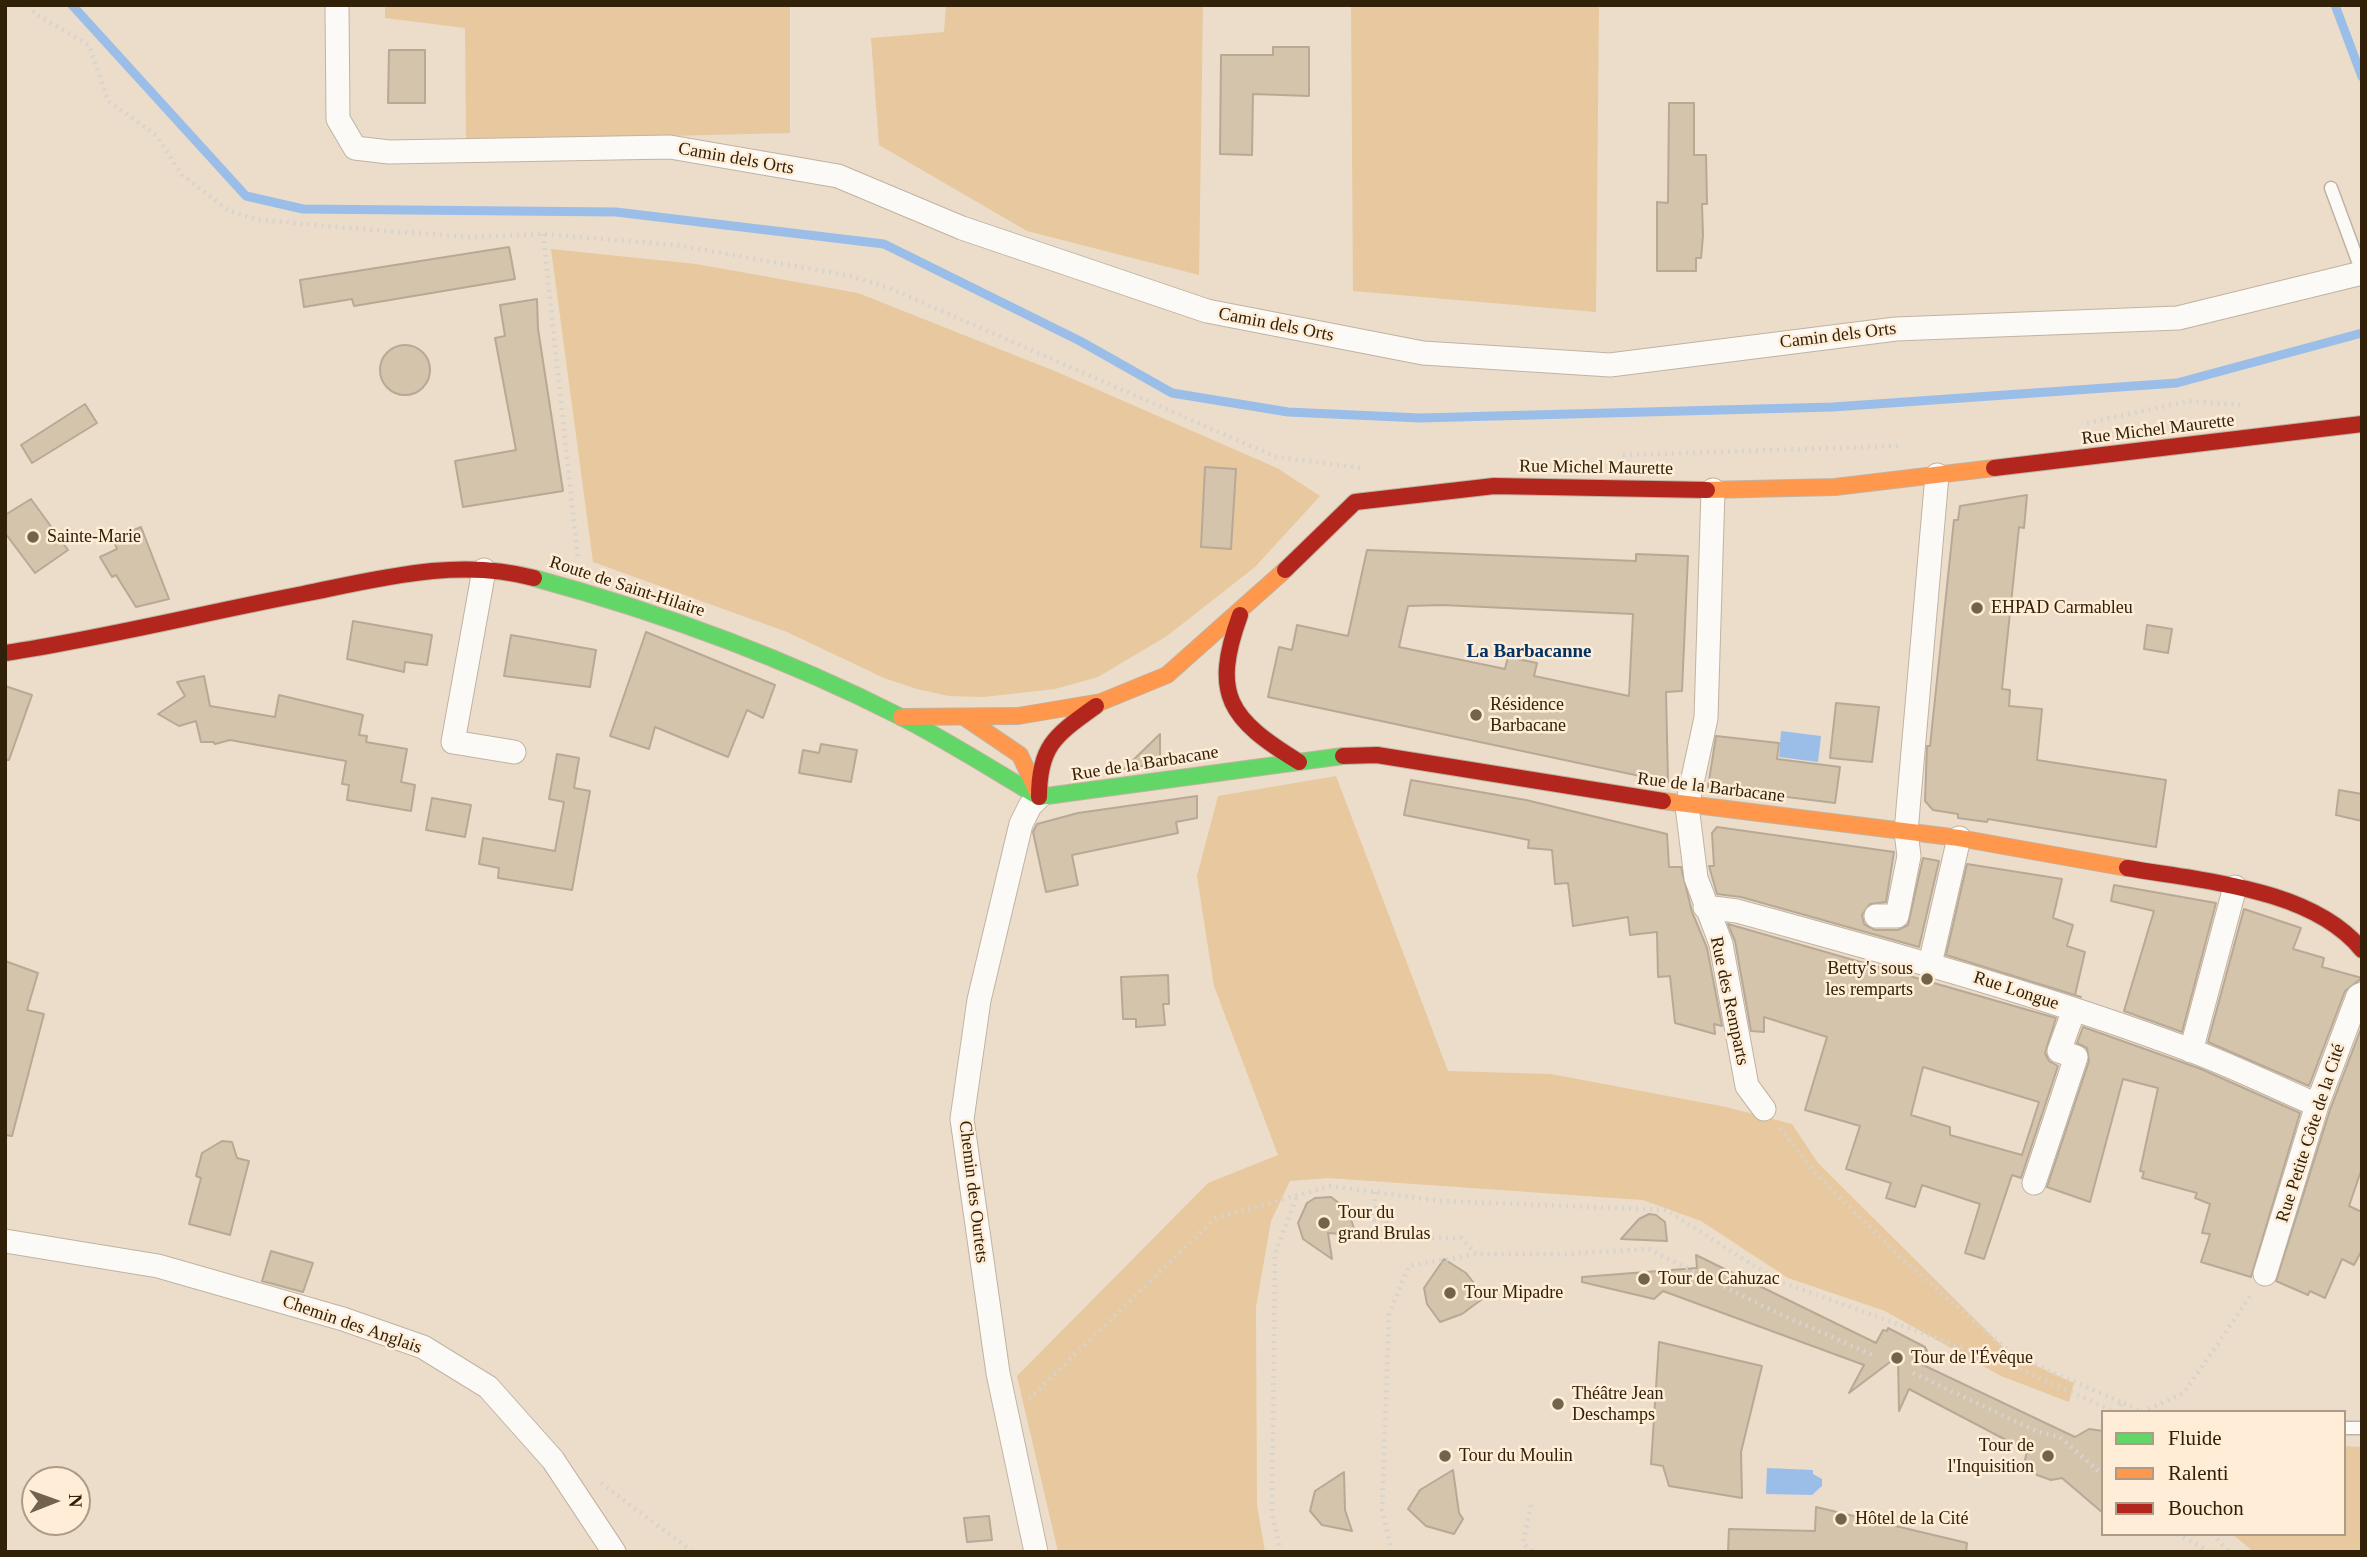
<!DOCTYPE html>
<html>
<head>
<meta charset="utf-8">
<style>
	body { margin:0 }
	#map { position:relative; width:2367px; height:1557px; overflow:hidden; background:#ebddca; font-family:Georgia,serif }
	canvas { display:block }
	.frame { position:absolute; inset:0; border:7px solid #312109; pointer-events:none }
	.legend { position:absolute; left:2101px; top:1410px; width:245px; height:126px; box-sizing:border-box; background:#ffedd7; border:2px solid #ad9b85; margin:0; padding:9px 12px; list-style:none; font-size:21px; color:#312109 }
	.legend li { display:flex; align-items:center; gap:14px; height:35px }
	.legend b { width:35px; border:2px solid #ad9b85 }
	.north { position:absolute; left:21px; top:1466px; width:70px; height:70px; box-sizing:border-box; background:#ffedd7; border:2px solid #ad9b85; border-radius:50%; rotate:89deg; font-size:19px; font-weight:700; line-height:28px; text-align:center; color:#312109 }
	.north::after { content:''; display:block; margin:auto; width:24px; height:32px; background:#72634d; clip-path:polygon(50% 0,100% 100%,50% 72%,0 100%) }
</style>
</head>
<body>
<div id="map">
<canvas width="2367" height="1557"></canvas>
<div class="frame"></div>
<ul class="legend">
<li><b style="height:9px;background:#63d668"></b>Fluide</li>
<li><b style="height:9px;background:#ff974d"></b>Ralenti</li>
<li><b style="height:9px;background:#b3261e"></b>Bouchon</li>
</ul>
<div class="north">N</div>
</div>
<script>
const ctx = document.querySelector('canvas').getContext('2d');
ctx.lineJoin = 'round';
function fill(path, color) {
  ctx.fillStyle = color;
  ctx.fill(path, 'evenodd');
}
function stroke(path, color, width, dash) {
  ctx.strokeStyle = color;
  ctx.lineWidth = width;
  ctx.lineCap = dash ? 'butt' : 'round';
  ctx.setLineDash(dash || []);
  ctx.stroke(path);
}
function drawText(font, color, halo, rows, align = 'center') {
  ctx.font = font + ' Georgia,serif';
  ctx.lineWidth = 5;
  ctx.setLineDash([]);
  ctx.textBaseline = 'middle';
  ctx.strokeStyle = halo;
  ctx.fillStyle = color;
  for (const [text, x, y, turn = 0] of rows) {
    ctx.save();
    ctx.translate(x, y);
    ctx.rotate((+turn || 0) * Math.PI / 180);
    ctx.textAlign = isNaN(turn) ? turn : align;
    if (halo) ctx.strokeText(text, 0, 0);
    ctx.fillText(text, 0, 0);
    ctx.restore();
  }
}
const green = new Path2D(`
	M385,5H790V133L466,141L465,28L385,18Z
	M946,5H1203L1199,275L1027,231L879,145L871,38L944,32Z
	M1351,5H1599L1596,312L1353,291Z
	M551,249L696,264L858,293L1057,372L1277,468L1320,496L1255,567L1167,636L1098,677L1055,689L983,697L949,696L917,689L884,678L787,632L593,562Z
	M1336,776L1448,1071L1551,1074L1726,1107L1792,1124L1818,1163L2010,1354L2074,1383L2069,1402L2001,1376L1885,1311L1788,1278L1701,1221L1643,1200L1328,1178L1290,1181L1271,1221L1256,1307L1257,1505L1265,1552H1058L1017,1376L1208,1183L1278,1155L1214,986L1197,876L1218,796Z
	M2344,1446L2362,1447V1552H2254L2232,1534H2344Z`);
const water = new Path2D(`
	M1781,731L1821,736L1818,762L1779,757Z
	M1767,1468L1813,1470V1474L1822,1479V1486L1812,1495L1766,1494Z`);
const stream = new Path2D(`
	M72,5L246,196L303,209L616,212L884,244L1080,341L1172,393L1288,412L1420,418L1833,407L2177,383L2362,333
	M2335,5L2362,77`);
const building = new Path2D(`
	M1273,47H1309V96L1253,94L1252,155L1220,154L1221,55H1273Z
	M389,50H425V103H388Z
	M1669,103H1694V155H1706L1707,204H1702L1703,236L1701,258H1696V271H1657V202L1668,203Z
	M509,247L515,279L354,306L352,299L304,307L300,280Z
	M537,299L538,329L563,491L463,507L455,461L516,450L495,338L505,336L500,305Z
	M380 370a25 25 0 1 1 50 0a25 25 0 1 1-50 0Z
	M85,404L97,423L32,463L21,445Z
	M1205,467L1236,469L1231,549L1201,547Z
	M2027,495L2024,528L2019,527L2002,689L2010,690L2009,706L2042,709L2037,760L2166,780L2156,847L1988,819L1987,822L1958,818V814L1933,810L1925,801L1927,746H1930L1954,520H1958L1960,506Z
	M31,499L68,550L35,573L5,533V515Z
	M141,527L169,599L136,607L116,575L112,577L100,557L117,549L113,539Z
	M1367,550L1636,561V554L1688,556L1682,691L1666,692L1668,782L1268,697L1279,647L1292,650L1297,625L1348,636ZM1442,605L1633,614L1629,696L1534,676L1537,663L1508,657L1505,669L1399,647L1408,606Z
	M353,621L432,635L427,665L405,662L404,672L347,659Z
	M2147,625L2172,629L2168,653L2144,649Z
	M646,632L775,685L763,718L747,710L728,757L655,727L649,749L610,736Z
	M511,635L596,650L590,687L504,676Z
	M204,676L210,706L275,717L279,695L363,715L359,735L367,736L366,742L407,749L401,782L415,785L411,811L347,800L349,785L342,784L346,761L230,740L215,744L213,742H201L196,721L179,726L158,714L185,696L177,682Z
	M5,686L32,695L9,760H5Z
	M1836,703L1879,707L1872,762L1830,758Z
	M1160,734V763L1124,769Z
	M1716,736L1779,743L1777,759L1840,767L1835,803L1708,787Z
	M821,744L857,750L851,782L799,773L803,750L819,753Z
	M557,754L579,758L574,788L590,791L572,890L498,878L499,868L479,864L483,838L555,851L564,802L549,799Z
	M1411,780L1526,800L1667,834L1669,867H1681L1692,912L1707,948L1722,1026L1714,1024L1715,1034L1675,1023L1670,976L1658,977L1657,932L1630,935L1628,917L1573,926L1568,883L1555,884L1552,850L1528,848L1529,840L1404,815Z
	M2339,790L2362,794V821L2336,815Z
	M1197,796V818L1176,822L1178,833L1072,855L1078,885L1046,892L1033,832L1037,824L1078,813Z
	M432,798L471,805L465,837L426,830Z
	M1717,827L1894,852L1886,902L1870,904L1862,915L1864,924L1875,930H1898L1908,925L1923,858L1939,861L1919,947L1741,897L1717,894L1709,866H1714L1712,833Z
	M1967,864L2062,879L2053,918L2073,925L2067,946L2085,952L2075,995L2081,997L1946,955Z
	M2114,885L2216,903L2182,1032L2124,1011L2154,911L2111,901Z
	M2244,909L2301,928L2293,949L2324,958L2322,967L2362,978L2345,991L2309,1086L2208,1042Z
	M1728,924L2056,1018L2045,1053L2049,1061L2058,1066L2021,1178L2012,1175L1984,1259L1965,1253L1980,1204L1922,1185L1915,1207L1886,1198L1891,1183L1846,1169L1860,1126L1805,1110L1827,1037L1764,1017V1032L1751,1031L1735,941ZM1923,1067L2039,1102L2022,1155L1950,1135V1127L1911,1115Z
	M5,961L38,973L27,1010L44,1014L12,1136L5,1135Z
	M1168,975L1169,1004H1163L1165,1025L1136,1027V1019H1123L1121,977Z
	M2362,1026V1168L2349,1206L2362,1212V1250L2354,1265L2342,1259L2325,1298L2310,1291L2308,1295L2276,1281L2330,1110Z
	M2083,1027L2201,1069L2300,1113L2251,1277L2201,1262L2210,1234L2202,1233L2210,1204L2195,1198L2197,1193L2142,1178L2144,1172L2140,1171L2158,1088L2123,1079L2090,1202L2047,1187L2089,1061L2087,1048L2077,1043Z
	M222,1141L232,1142L237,1158L249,1161L230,1235L189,1224L201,1178L196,1176L202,1153Z
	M1331,1197L1348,1210L1356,1235L1328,1233L1332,1259L1303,1239L1298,1223L1307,1203L1315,1198Z
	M1649,1214L1656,1215L1665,1222L1667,1241L1621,1239L1639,1219Z
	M271,1251L313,1263L303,1292L262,1281Z
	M1696,1255L1876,1343L1883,1330L1887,1331L1888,1328L1925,1347L1927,1351L1921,1364L2075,1437L2089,1429L2103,1431V1513L2062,1478L2051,1480L2037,1475L2025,1460L2027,1451L1909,1389L1899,1411L1898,1356L1849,1393L1864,1365L1663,1291L1654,1299L1582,1282V1277L1697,1268Z
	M1444,1259L1466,1273L1485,1297L1462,1314L1440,1322L1427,1304L1424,1288Z
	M1659,1342L1762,1366L1741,1452L1742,1498L1669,1486L1663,1466L1651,1464Z
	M1453,1470L1459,1513L1463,1519L1454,1534L1426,1526L1408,1509L1420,1490Z
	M1344,1472L1345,1510L1352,1531L1322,1525L1310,1511L1315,1491Z
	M1816,1507L1967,1543L1966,1552H1728L1729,1529L1815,1531Z
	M989,1516L992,1540L967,1542L964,1518Z`);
const path = new Path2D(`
	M29,5L35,14L89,45L108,101L156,135L182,175L229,211L259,220L361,229L469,237L543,234L676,245L846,275L889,288L1276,457L1363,468
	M543,234L578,560
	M2087,423L2189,401L2240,405
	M1623,455L1898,446
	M1780,1128L1815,1173L1904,1261L2015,1356L2121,1402
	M1375,1192L1374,1220H1387V1224
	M1387,1234V1238H1461L1476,1253
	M1913,1373L2038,1432L2060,1437L2103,1475
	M1029,1399L1215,1218L1331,1186L1440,1201L1666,1210L1778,1281L2011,1365L2115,1412
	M2117,1412L2121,1402L2142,1412
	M2142,1412L2184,1393L2251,1295
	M601,1483L693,1552
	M1531,1505L1523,1543L1533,1552
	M2177,1534L2210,1552
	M2212,1534L2229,1552
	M1281,1552L1272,1513L1275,1253L1298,1194
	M1392,1552L1382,1510L1389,1314L1409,1266L1477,1254H1566L1649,1249L1771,1310L1875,1356`);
const lane = new Path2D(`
	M2331,188L2362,272
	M2344,1428H2362`);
const street = new Path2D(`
	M337,5L338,119L355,148L389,152L670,147L838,176L962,228L1207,311L1423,353L1610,365L1896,329L2178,318L2362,273
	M1713,490L1706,718L1687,806L1696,878L1721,944L1747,1086L1764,1109
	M484,570L453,742L514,752
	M1705,907L1737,911C1889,953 2042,994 2190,1050C2233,1066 2275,1087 2317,1105
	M1876,916H1897L1909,856L1906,832L1937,475
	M1930,964L1959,838
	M2191,1051L2235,887
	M2034,1183L2076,1057L2059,1051L2074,1010
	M5,1241L158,1266L343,1319L423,1347L488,1387L553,1460L614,1552
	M2265,1274L2317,1105L2358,996L2362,994
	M1036,1552L998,1373L962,1119L979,1000L1021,824L1030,806L1039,797`);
const fast = new Path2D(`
	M534,578C659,612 785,658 901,717C948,741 993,770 1039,797
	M1039,797L1343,756`);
const slow = new Path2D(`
	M1707,490L1835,487L1994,468
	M901,717L1018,716L1101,702L1167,675L1285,570
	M964,717L1020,755L1037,792
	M1663,801L1959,838L2127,868`);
const jam = new Path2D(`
	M1994,468L2362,424
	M1285,570L1355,502L1494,486L1707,490
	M1240,615C1211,695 1229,719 1299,762
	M5,653C105,638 203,613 303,594C378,579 457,557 534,578
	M1343,756L1377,755L1663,801
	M1039,797C1039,745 1056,735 1096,706
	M2127,868C2201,881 2312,888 2362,950`);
const markers = [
	[33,537,7,"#72634d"],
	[1977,608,7,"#72634d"],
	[1476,715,7,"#72634d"],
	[1927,979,7,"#72634d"],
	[1324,1223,7,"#72634d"],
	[1644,1279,7,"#72634d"],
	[1450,1293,7,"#72634d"],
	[1897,1358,7,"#72634d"],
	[1558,1404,7,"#72634d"],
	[1445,1456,7,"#72634d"],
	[2048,1456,7,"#72634d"],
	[1841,1519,7,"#72634d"]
];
const streetNames = [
	["Camin dels Orts",736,159,10],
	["Camin dels Orts",1276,325,11],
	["Camin dels Orts",1838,336,-7],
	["Rue Michel Maurette",2158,430,-7],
	["Rue Michel Maurette",1596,468,1],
	["Route de Saint-Hilaire",627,587,18],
	["Rue de la Barbacane",1145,764,-9],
	["Rue de la Barbacane",1711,788,7],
	["Rue Longue",2016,991,18],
	["Rue des Remparts",1729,1001,78],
	["Rue Petite Côte de la Cité",2311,1133,-72],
	["Chemin des Ourtets",973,1192,83],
	["Chemin des Anglais",352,1325,19]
];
const poiNames = [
	["Sainte-Marie",47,537],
	["EHPAD Carmableu",1991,608],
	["Résidence",1490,705],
	["Barbacane",1490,726],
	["Betty's sous",1913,969,"right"],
	["les remparts",1913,990,"right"],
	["Tour du",1338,1213],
	["grand Brulas",1338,1234],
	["Tour de Cahuzac",1658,1279],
	["Tour Mipadre",1464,1293],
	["Tour de l'Évêque",1911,1358],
	["Théâtre Jean",1572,1394],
	["Deschamps",1572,1415],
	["Tour de",2034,1446,"right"],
	["l'Inquisition",2034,1467,"right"],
	["Tour du Moulin",1459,1456],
	["Hôtel de la Cité",1855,1519]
];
const neighbourhoodNames = [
	["La Barbacanne",1529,652]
];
fill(green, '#e7c89f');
fill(water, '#9bbee9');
stroke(stream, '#9bbee9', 9);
fill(building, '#d5c4ac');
stroke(building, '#b7a996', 2);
stroke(lane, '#c1b3a0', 15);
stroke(street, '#c1b3a0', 25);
stroke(fast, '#c1b3a0', 18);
stroke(slow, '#c1b3a0', 18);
stroke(jam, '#c1b3a0', 18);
stroke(path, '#d7d3cd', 4.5, [2, 5]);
stroke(lane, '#fcfaf7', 12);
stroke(street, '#fcfaf7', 23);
stroke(fast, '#63d668', 16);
stroke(slow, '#ff974d', 16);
stroke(jam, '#b3261e', 16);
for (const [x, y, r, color] of markers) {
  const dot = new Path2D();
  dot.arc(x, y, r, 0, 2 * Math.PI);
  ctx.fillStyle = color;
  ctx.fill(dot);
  stroke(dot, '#ffedd7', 2.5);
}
drawText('18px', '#312109', '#ffedd7', streetNames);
drawText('18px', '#312109', '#ffedd7', poiNames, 'left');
drawText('bold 19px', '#023163', '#ffedd7', neighbourhoodNames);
</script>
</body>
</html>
